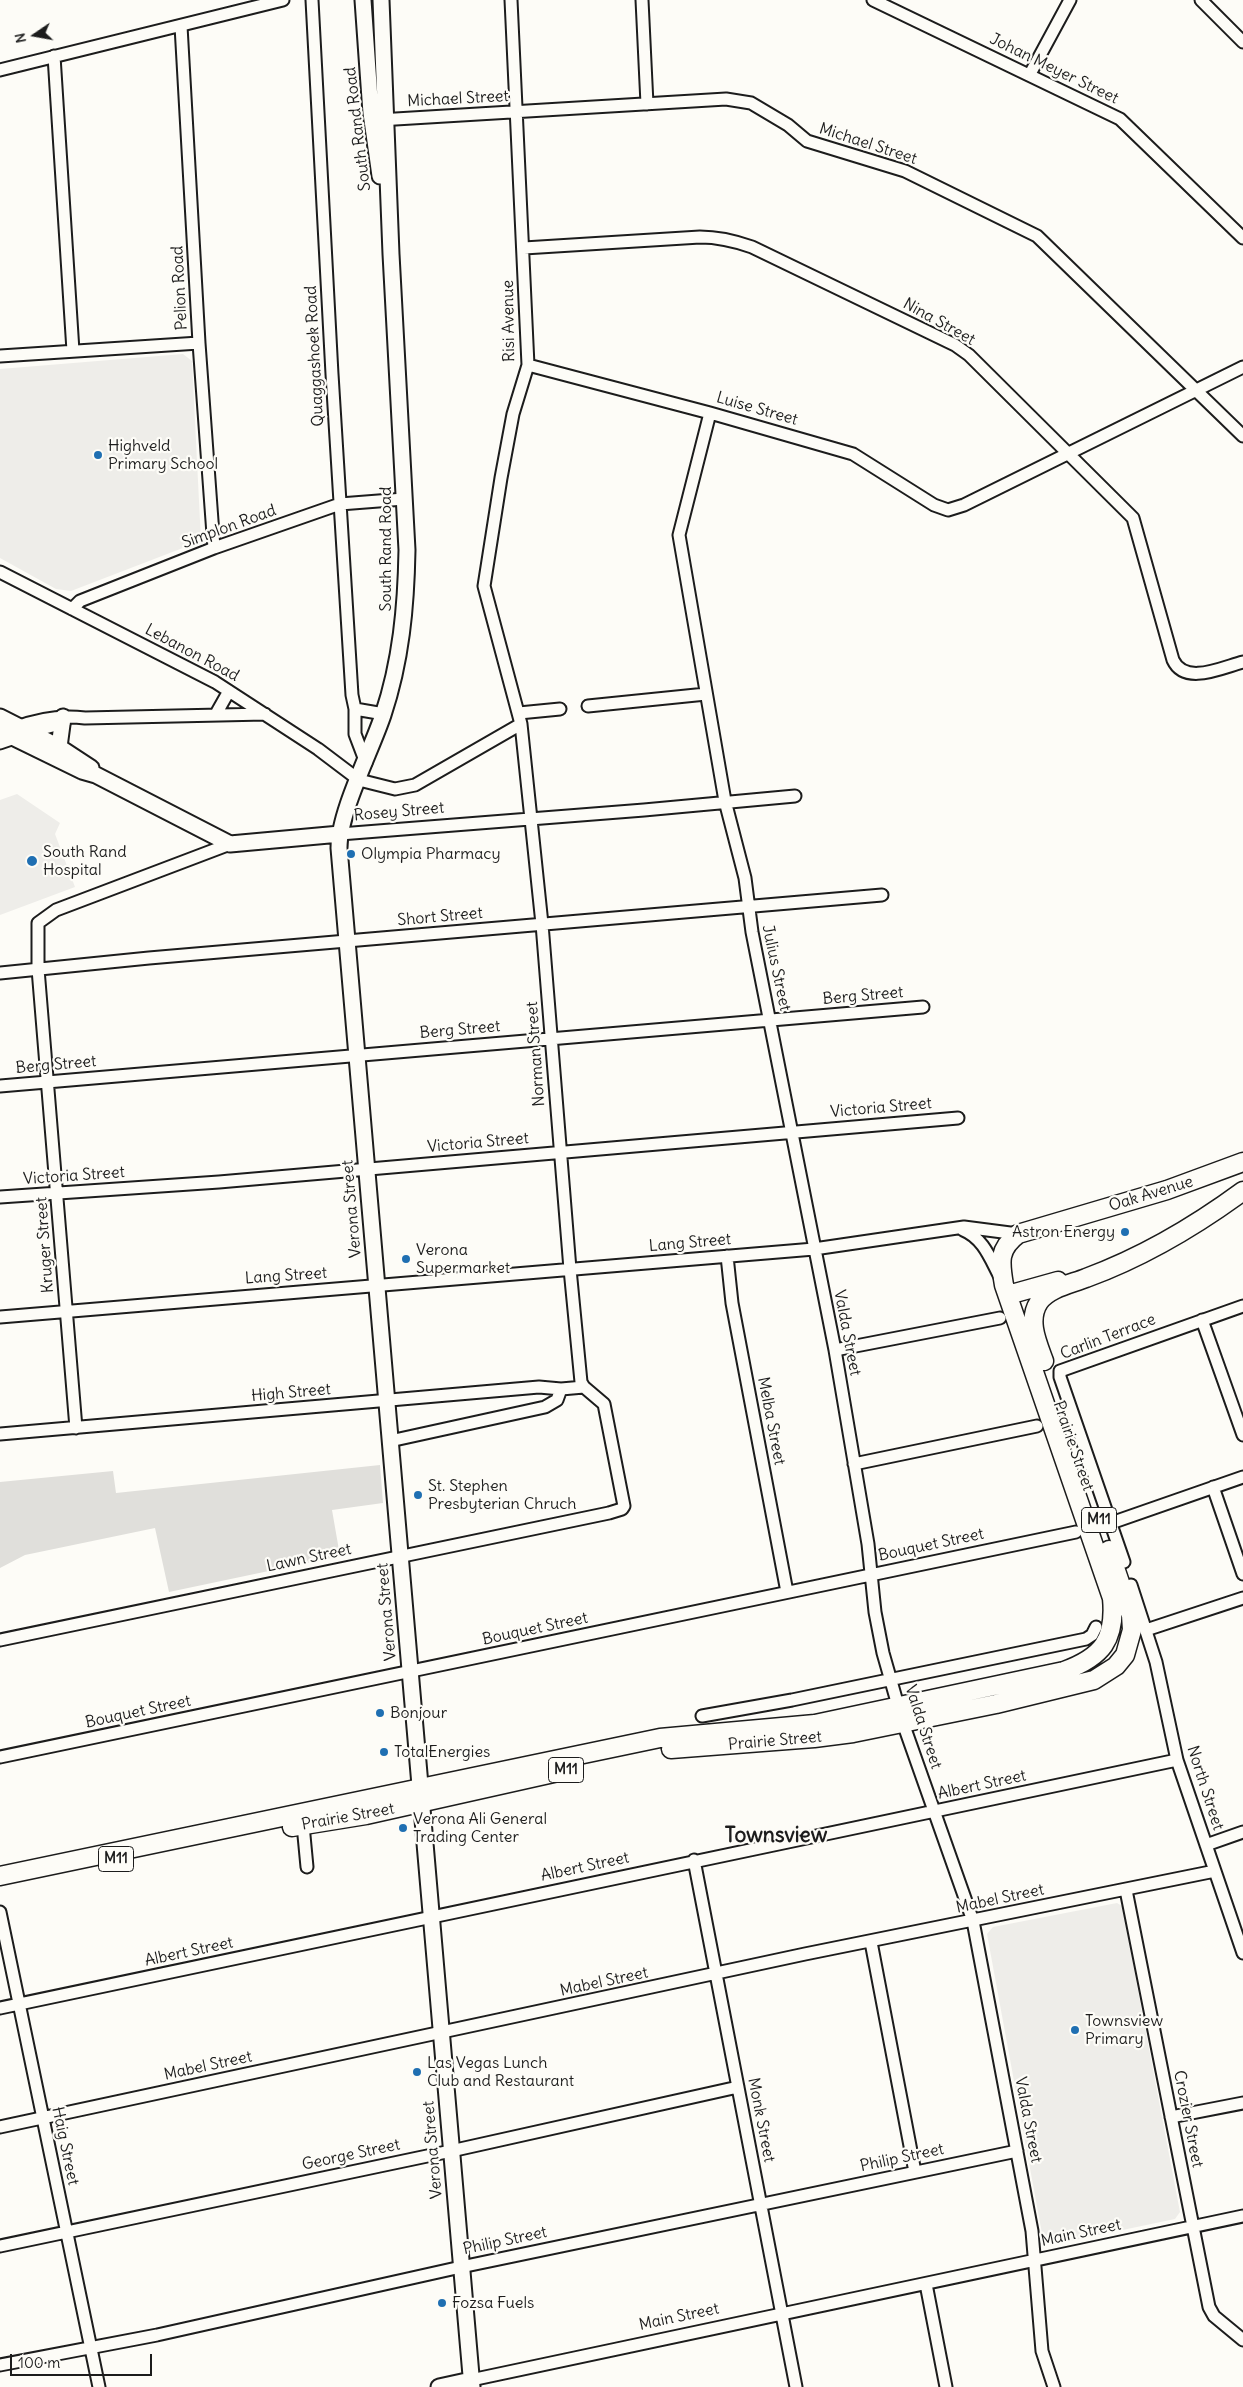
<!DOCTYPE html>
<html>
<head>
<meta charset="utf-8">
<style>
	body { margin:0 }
	#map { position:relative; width:1243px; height:2387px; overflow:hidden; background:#fdfcf7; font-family:Delius,sans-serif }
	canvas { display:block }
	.north { position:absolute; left:10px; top:10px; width:50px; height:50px; -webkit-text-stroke:4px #fdfcf7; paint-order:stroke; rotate:258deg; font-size:14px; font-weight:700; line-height:20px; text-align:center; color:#1c1c1c }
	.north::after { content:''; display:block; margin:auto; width:18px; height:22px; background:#1c1c1c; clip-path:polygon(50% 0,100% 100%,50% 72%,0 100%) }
	.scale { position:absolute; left:10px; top:2354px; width:142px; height:22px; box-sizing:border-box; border:2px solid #1c1c1c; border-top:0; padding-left:6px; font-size:15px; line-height:18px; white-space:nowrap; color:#1c1c1c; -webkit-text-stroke:4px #fdfcf7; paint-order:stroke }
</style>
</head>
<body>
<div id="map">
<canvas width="1243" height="2387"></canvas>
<div class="north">N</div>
<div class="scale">100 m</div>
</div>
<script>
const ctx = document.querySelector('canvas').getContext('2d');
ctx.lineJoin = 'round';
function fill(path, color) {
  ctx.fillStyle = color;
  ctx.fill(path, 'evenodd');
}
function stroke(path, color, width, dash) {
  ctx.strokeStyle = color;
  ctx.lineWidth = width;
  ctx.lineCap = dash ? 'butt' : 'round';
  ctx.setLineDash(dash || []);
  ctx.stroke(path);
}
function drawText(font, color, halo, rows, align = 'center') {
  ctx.font = font + ' Delius,sans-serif';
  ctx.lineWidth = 4.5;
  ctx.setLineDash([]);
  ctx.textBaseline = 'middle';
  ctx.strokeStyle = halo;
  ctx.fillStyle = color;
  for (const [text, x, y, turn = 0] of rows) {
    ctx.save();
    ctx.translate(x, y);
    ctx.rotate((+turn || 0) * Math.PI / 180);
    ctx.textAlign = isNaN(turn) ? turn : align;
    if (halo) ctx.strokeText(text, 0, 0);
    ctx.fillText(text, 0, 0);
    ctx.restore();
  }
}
const built = new Path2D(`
	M183,354L192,361L201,541L71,591L56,589L0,558V369Z
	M17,794L60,823L55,834L75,887L0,915V800Z
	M1117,1903L1122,1906L1180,2212L1175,2219L1051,2245L1043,2239L987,1934L993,1927Z`);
const green = new Path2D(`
	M380,1465L383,1503L332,1510L340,1556L169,1592L155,1528L25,1555L0,1568V1482L113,1471L116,1493Z`);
const street = new Path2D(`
	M312,0L332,374L352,695L355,709L384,714
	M642,0L647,104
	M873,0L1120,119L1243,238
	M1201,0L1243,42
	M181,26L199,343L214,548
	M54,56L73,351
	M0,70L283,0
	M1030,74L1070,0
	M379,120L726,99L751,103L788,125L807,141L905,171L1037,236L1243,436
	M524,248L700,237C719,237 735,241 752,247L955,345L969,355L1133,518L1173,660C1185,686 1223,667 1243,662
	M0,356L199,343
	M528,365L710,413L853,454L934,505L948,510L964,505L1243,367
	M710,413L679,535L725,801L745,878L752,932L835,1350L868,1544L875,1612L883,1653L903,1723L973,1921L1032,2231L1042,2351L1054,2387
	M0,572L215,682L318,749L359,780L395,789L415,785L521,724
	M72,609L80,601L214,548L340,504L404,499
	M588,706L706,694
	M355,709V734L366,763
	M519,713L560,709
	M216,714L229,691
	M14,728C37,719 61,715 85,718L265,714
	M0,743L41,729L64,723
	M340,834L644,810L795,796
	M0,973L149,958L882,895
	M0,1086L923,1007
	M0,1197L219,1182L958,1118
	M963,1230C983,1238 990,1258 1000,1277
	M727,1256L732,1303L787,1592
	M0,1317L814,1249L964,1227L1018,1234
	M1202,1320L1243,1435
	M835,1350L1000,1318
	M76,1428L38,969V923L56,910L230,844
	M0,1434L539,1387L561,1389L584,1387
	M390,1441L545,1407L557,1400L561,1389
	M854,1464L1037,1426
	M1213,1487L1243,1574
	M1111,1523L1243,1477
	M1124,1562L1060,1377V1371L1243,1306
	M1131,1585L1156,1662L1177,1760L1243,1953
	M1146,1630L1243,1598
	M0,1640L609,1513L622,1509L624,1506L604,1404L584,1387L581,1382L570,1269L542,924L521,724L484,586L501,478L513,414L528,365L511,0
	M702,1716L792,1700L1086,1639L1092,1635L1096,1627
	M0,1757L1076,1532
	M303,1825L307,1867
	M1206,1845L1243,1832
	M694,1860L796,2387
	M1126,1890L1209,2307L1214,2316L1243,2340
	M0,1912L99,2387
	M871,1942L915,2172
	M0,2008L1177,1760
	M1171,2117L1243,2103
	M0,2127L805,1954L1215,1871
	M0,2246L451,2151L738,2087
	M926,2284L946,2387
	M0,2365L157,2335L461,2267L1017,2151
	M471,2380L1243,2216`);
const secondary = new Path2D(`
	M363,0L371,113L380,176
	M381,0L391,254L407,550C406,607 401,661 383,715C371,751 339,812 339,848L472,2387
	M0,717L59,747L91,768
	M0,731L82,771L96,775L230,844L340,834
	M59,747L63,717
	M439,2387L471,2380`);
const primary = new Path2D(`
	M1008,1295L1058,1281
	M1044,1361C1037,1342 1027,1320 1039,1302C1049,1288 1071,1284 1086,1278C1143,1257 1194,1227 1243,1191
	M671,1749L814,1738L853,1733L996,1704L1094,1680L1116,1666L1125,1655L1132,1630L1131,1615L1109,1550
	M292,1827L366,1815L567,1770
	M0,1876L660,1738L815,1724L1064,1671C1102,1657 1116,1640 1112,1598L1004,1285C1000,1262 998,1249 1018,1234L1167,1190L1243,1162`);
const markers = [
	[98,455,5,"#1f6fb2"],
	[351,854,5,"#1f6fb2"],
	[32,861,6,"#1f6fb2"],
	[1125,1232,5,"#1f6fb2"],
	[406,1259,5,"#1f6fb2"],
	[418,1495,5,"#1f6fb2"],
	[380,1713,5,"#1f6fb2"],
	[384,1752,5,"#1f6fb2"],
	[403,1828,5,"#1f6fb2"],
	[1075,2030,5,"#1f6fb2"],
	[417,2072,5,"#1f6fb2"],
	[442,2303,5,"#1f6fb2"]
];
const shields = [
	[1099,1520,35],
	[566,1770,35],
	[116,1859,35]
];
const shieldNames = [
	["M11",1099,1520],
	["M11",566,1770],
	["M11",116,1859]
];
const streetNames = [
	["Johan Meyer Street",1054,69,26],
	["Michael Street",458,99,-3],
	["South Rand Road",358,129,-97],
	["Michael Street",868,144,18],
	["Pelion Road",180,288,-93],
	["Risi Avenue",509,321,-91],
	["Nina Street",939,322,29],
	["Quaggashoek Road",315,356,-93],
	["Luise Street",757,409,16],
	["Simplon Road",229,527,-20],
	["South Rand Road",386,549,-90],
	["Lebanon Road",192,653,28],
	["Rosey Street",399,812,-5],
	["Short Street",440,917,-5],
	["Julius Street",776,968,78],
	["Berg Street",863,996,-5],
	["Berg Street",460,1030,-5],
	["Norman Street",536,1054,-94],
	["Berg Street",56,1065,-5],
	["Victoria Street",881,1108,-5],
	["Victoria Street",478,1143,-5],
	["Victoria Street",74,1176,-4],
	["Oak Avenue",1151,1194,-17],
	["Verona Street",352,1209,-95],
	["Lang Street",690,1243,-5],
	["Kruger Street",45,1245,-94],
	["Lang Street",286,1276,-4],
	["Valda Street",847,1333,79],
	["Carlin Terrace",1108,1337,-21],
	["High Street",291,1393,-5],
	["Melba Street",771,1421,79],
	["Prairie Street",1073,1446,71],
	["Bouquet Street",931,1545,-12],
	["Lawn Street",309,1558,-12],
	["Verona Street",387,1612,-95],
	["Bouquet Street",535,1629,-12],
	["Bouquet Street",138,1712,-12],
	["Valda Street",923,1727,72],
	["Prairie Street",775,1741,-5],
	["Albert Street",982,1785,-12],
	["North Street",1205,1788,72],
	["Prairie Street",348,1817,-10],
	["Albert Street",585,1867,-12],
	["Mabel Street",1000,1899,-12],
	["Albert Street",189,1952,-12],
	["Mabel Street",604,1982,-12],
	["Mabel Street",208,2066,-12],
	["Crozier Street",1188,2119,79],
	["Monk Street",761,2120,79],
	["Valda Street",1028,2120,79],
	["Haig Street",65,2146,78],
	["Verona Street",433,2150,-95],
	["George Street",351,2155,-12],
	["Philip Street",902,2158,-12],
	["Main Street",1081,2233,-12],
	["Philip Street",505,2241,-12],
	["Main Street",679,2317,-12]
];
const poiNames = [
	["Highveld",108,446],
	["Primary School",108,464],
	["South Rand",43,852],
	["Hospital",43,870],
	["Olympia Pharmacy",361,854],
	["Astron Energy",1115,1232,"right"],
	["Verona",416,1250],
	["Supermarket",416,1268],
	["St. Stephen",428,1486],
	["Presbyterian Chruch",428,1504],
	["Bonjour",390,1713],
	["TotalEnergies",394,1752],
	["Verona Ali General",413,1819],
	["Trading Center",413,1837],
	["Townsview",1085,2021],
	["Primary",1085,2039],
	["Las Vegas Lunch",427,2063],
	["Club and Restaurant",427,2081],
	["Fozsa Fuels",452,2303]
];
const districtNames = [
	["Townsview",776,1836]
];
fill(built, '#eeede9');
fill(green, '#e0dfdb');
stroke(street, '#1c1c1c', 15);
stroke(secondary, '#1c1c1c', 19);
stroke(primary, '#1c1c1c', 21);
stroke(street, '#fdfcf7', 11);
stroke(secondary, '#fdfcf7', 15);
stroke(primary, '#fdfcf7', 18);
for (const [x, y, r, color] of markers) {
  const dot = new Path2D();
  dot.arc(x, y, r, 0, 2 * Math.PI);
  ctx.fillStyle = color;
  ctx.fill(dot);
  stroke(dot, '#fdfcf7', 2);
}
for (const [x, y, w] of shields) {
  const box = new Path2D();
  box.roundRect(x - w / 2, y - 12.5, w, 25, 4);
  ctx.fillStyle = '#fdfcf7';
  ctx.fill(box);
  stroke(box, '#1c1c1c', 1);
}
drawText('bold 15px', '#1c1c1c', null, shieldNames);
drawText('16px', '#1c1c1c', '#fdfcf7', streetNames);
drawText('16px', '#1c1c1c', '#fdfcf7', poiNames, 'left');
drawText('bold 21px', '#1c1c1c', '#fdfcf7', districtNames);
</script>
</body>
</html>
